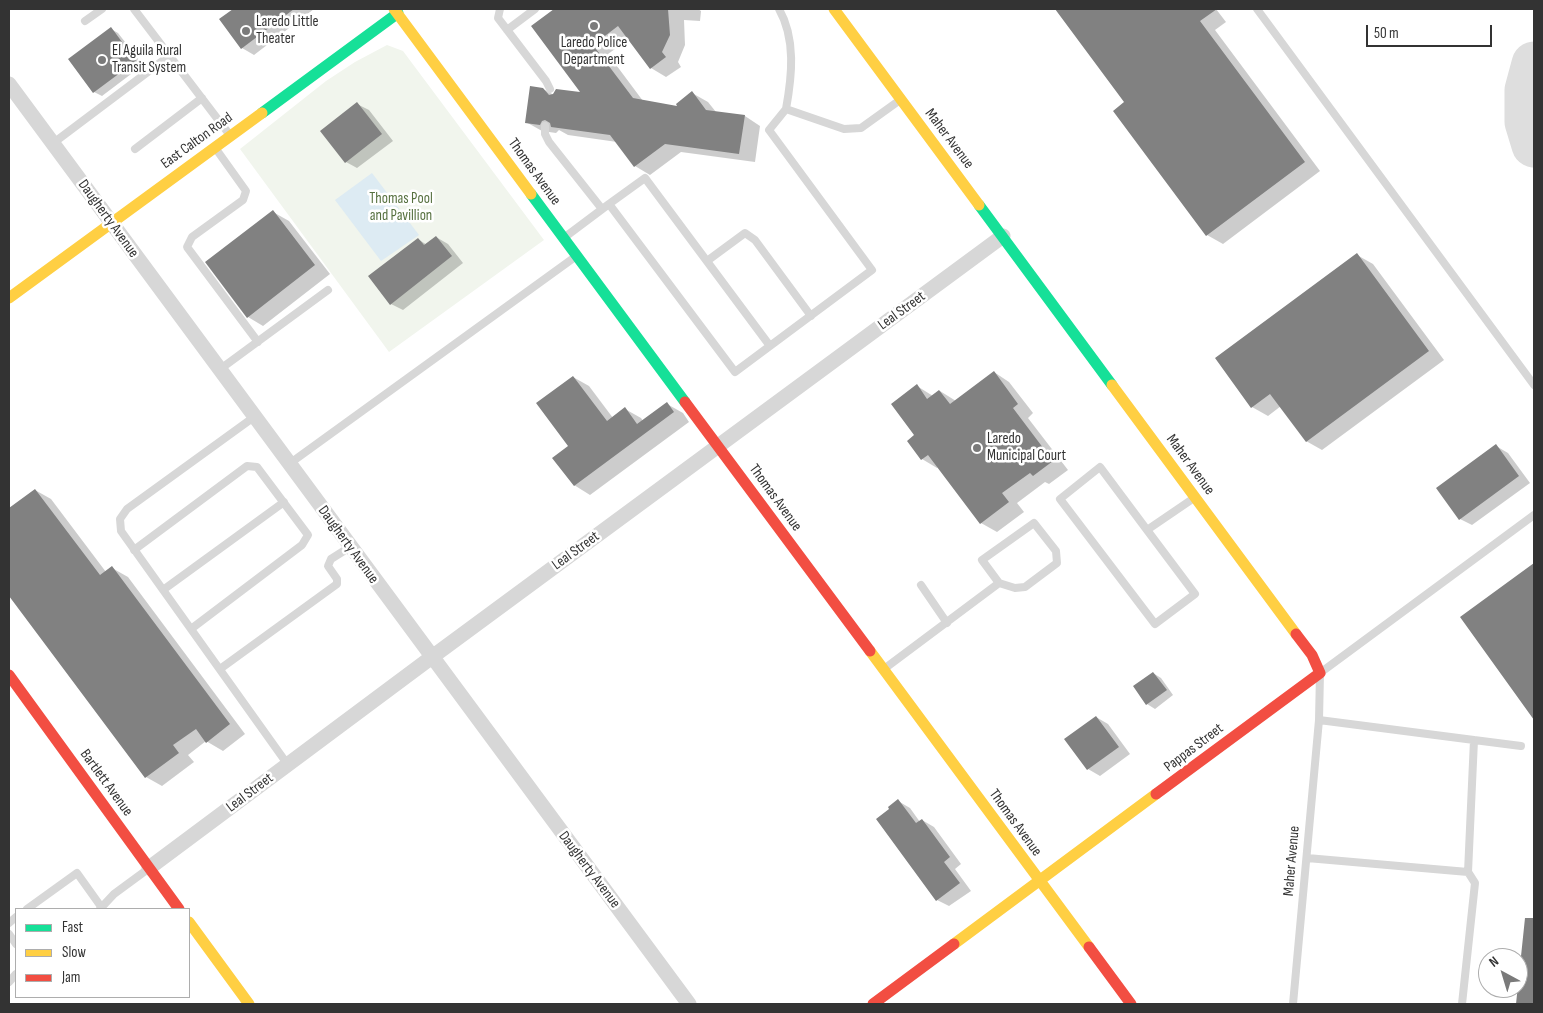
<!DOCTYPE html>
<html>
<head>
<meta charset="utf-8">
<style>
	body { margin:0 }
	#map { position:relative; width:1543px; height:1013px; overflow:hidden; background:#fff; font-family:"Sofia Sans Condensed",sans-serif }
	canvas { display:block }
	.frame { position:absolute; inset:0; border:10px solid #333; pointer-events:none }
	.legend { position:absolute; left:15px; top:908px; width:175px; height:90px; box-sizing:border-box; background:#fff; border:1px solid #adadad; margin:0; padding:6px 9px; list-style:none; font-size:15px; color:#333 }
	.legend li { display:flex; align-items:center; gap:10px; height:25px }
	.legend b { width:25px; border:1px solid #adadad }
	.north { position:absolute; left:1478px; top:948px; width:50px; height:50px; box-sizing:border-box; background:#fff; border:1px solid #adadad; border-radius:50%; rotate:321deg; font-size:14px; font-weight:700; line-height:20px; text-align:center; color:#333 }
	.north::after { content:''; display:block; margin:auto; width:18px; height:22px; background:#7a7a7a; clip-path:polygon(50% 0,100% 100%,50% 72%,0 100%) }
	.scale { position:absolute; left:1366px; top:25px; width:126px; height:22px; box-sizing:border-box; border:2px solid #333; border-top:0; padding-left:6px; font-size:15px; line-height:18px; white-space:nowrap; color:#333; -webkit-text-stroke:4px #fff; paint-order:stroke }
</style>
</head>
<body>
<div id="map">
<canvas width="1543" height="1013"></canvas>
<div class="frame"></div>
<ul class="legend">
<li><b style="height:6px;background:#16e098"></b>Fast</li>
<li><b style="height:6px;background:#ffcf43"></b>Slow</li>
<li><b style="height:6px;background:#f24e42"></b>Jam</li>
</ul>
<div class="north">N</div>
<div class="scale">50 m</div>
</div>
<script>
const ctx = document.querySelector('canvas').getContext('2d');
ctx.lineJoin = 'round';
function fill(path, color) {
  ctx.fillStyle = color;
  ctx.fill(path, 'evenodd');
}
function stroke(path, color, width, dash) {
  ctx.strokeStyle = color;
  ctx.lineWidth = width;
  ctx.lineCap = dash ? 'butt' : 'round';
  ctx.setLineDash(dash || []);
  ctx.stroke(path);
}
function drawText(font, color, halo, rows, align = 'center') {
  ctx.font = font + ' "Sofia Sans Condensed",sans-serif';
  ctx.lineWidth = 5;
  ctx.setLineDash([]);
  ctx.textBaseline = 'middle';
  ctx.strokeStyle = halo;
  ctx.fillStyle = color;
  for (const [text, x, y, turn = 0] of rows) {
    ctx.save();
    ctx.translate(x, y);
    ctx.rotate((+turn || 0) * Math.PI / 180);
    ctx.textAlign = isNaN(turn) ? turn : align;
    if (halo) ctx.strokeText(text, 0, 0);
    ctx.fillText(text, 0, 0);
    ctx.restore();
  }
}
const green = new Path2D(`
	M387,45L403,51L544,240L389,352L240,149L326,81L355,62Z`);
const water = new Path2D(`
	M372,173L419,235L381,261L335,200Z`);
const shadow = new Path2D(`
	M240,9H314L254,55L242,48L223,21Z
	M556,9H698L701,11L700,21L684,20L685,45L678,62L681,67L666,77L651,68L629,39L608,54L643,101L680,107L692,93L708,102L716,112L745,116L760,126L755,162L681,152L650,175L635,166L617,142L568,135L559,130L556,133L542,131L526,122L543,89L554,95L583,94L533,26Z
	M1057,9H1216L1226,22L1215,30L1320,171L1223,244L1207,235L1126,102Z
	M111,29L118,33L143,65L102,96L94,92Z
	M357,104L369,110L393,141L357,168L346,162Z
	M273,212L289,221L330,274L263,326L248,317Z
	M436,237L448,244L463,263L403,310L391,304L418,239L427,245Z
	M1357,255L1373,264L1444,360L1322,450L1306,441L1281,406L1268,416L1252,407Z
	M994,372L1009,382L1033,413L1028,418L1068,470L1049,484L1045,482L1017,503L1024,512L997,532L981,523L938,467L937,468L922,459L916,436L917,386L933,396L940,391L956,401Z
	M573,377L589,386L613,418L625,409L641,418L643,421L667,404L683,413L689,422L590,495L574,485L569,447Z
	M1496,446L1508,453L1530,483L1472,525L1460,519Z
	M35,490L51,499L106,572L112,568L128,577L245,734L223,751L206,741L188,755L194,762L162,786L146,777L9,594V510Z
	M1534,565V717L1462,617Z
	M1153,673L1161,678L1173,695L1155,709L1147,704Z
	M1096,717L1108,724L1130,754L1100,776L1088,769L1066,739Z
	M898,801L910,808L920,822L922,820L934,827L961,864L955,869L971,891L949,906L937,900L891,810Z
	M1524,937L1534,938V1004H1517Z`);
const taxiway = new Path2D(`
	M1534,64L1527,90V122L1534,145`);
const building = new Path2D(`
	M233,9H294L241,49L219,19Z
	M554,9H668L670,35L662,52L666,57L650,69L618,26L593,45L633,98L677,106L676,104L692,91L706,110L745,115L739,154L665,144L634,167L610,135L551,127L550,123L545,120L542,121L540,125L525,123L530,86L543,88L549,95L553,94L556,89L580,92L531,26Z
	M1055,9H1217L1200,21L1305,162L1206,236L1113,111L1124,102Z
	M111,27L136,61L93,93L68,59Z
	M357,102L382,134L345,163L320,131Z
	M273,210L315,265L247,318L205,262Z
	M436,236L452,256L390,305L368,276L418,238L424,245Z
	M1357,253L1429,351L1306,442L1270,394L1251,408L1215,358Z
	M994,371L1018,404L1013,408L1053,461L1033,476L1030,473L1002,493L1009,502L980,524L928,455L921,460L907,441L914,435L891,404L917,384L927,399L939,390L950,404Z
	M573,376L607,421L625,407L637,424L667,402L674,412L574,486L552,458L568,446L536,403Z
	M1496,444L1519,476L1459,520L1436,488Z
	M35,489L100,575L112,566L230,724L206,743L196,729L173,745L179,753L145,778L9,596V508Z
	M1534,563V720L1460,617Z
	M1153,672L1167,690L1146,705L1133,686Z
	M1096,716L1119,747L1087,770L1064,739Z
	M898,799L916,823L922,819L950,857L944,862L960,883L936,901L876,819L889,809L888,807Z
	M1525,918H1534V1004H1516Z`);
const lane = new Path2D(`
	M134,9L229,134
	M500,9L498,18L546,81L550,89
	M779,9C796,39 792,76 786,109L844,129L861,128L900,100
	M1257,9L1534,385
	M85,21L102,9
	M507,30L535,9
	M545,126V134L549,142L602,209
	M52,144L169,56
	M135,149L202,98
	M216,149L246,191L243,200L192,237L187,247L258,342
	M609,204L645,178L770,346
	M565,237L609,204L735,372L872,270L769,130L786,109
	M707,261L745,233L755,240L811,316
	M219,370L328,290
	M254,417L127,509L120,519L121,531L288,765
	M289,464L575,257
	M1034,523L1056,551L1057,563L1025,587L1015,588L999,583L982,560Z
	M1147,530L1195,594L1155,624L1060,499L1100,467L1147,530L1194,498
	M134,550L247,466L257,467L308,535L302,545L191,629
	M921,585L947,623
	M163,590L284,502
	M220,669L337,584V579L328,566L331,559L350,547
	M884,669L999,583
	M1319,720L1474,740L1468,872
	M1474,740L1521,746
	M1307,858L1468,872L1475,883L1462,1004
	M27,909L77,873L102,908
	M100,909L114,894L148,869
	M9,923L16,917
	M9,934L16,944
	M9,982L16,974
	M1293,1004L1319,720L1320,673L1534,515`);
const street = new Path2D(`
	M9,84L689,1004
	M149,868L432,657L1003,236`);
const fast = new Path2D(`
	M262,113L398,13
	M531,194L685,402
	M979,205L1112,385`);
const slow = new Path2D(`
	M394,9L531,194
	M834,9L979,205
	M9,298L262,113
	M1112,385L1296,634
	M870,651L1089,947
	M189,922L249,1004
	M954,944L1156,794`);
const jam = new Path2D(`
	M685,402L870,651
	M9,675L179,909
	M1156,794L1320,673L1312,655L1296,634
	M1089,947L1131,1004
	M873,1004L954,944`);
const markers = [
	[594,26,5,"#7a7a7a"],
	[246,31,5,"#7a7a7a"],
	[102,60,5,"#7a7a7a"],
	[977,448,5,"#7a7a7a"]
];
const poiNames = [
	["Laredo Little",256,22],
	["Theater",256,39],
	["Laredo Police",594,43,"center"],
	["Department",594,60,"center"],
	["El Aguila Rural",112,51],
	["Transit System",112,68],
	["Laredo",987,439],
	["Municipal Court",987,456]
];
const streetNames = [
	["Maher Avenue",949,139,53],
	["East Calton Road",197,141,-36],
	["Thomas Avenue",534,172,54],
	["Daugherty Avenue",108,219,54],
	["Leal Street",902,311,-36],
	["Maher Avenue",1190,465,54],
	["Thomas Avenue",775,498,54],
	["Daugherty Avenue",348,545,54],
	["Leal Street",576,551,-36],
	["Pappas Street",1194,748,-37],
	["Bartlett Avenue",106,783,54],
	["Leal Street",250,793,-37],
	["Thomas Avenue",1015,823,54],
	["Maher Avenue",1292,861,-85],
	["Daugherty Avenue",589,870,53]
];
const parkNames = [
	["Thomas Pool",401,199],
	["and Pavillion",401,216]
];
fill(green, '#f1f5ed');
fill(water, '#ddebf3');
fill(shadow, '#0003');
stroke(taxiway, '#dedede', 45);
fill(building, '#818181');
stroke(lane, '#d7d7d7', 8);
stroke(street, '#d7d7d7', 15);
stroke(fast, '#16e098', 11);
stroke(slow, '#ffcf43', 11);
stroke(jam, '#f24e42', 11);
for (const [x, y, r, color] of markers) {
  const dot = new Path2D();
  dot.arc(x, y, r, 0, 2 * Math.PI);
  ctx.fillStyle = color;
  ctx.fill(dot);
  stroke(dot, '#fff', 2);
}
drawText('15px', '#333', '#fff', poiNames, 'left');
drawText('15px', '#333', '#fff', streetNames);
drawText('15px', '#56703f', '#fff', parkNames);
</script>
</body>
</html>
